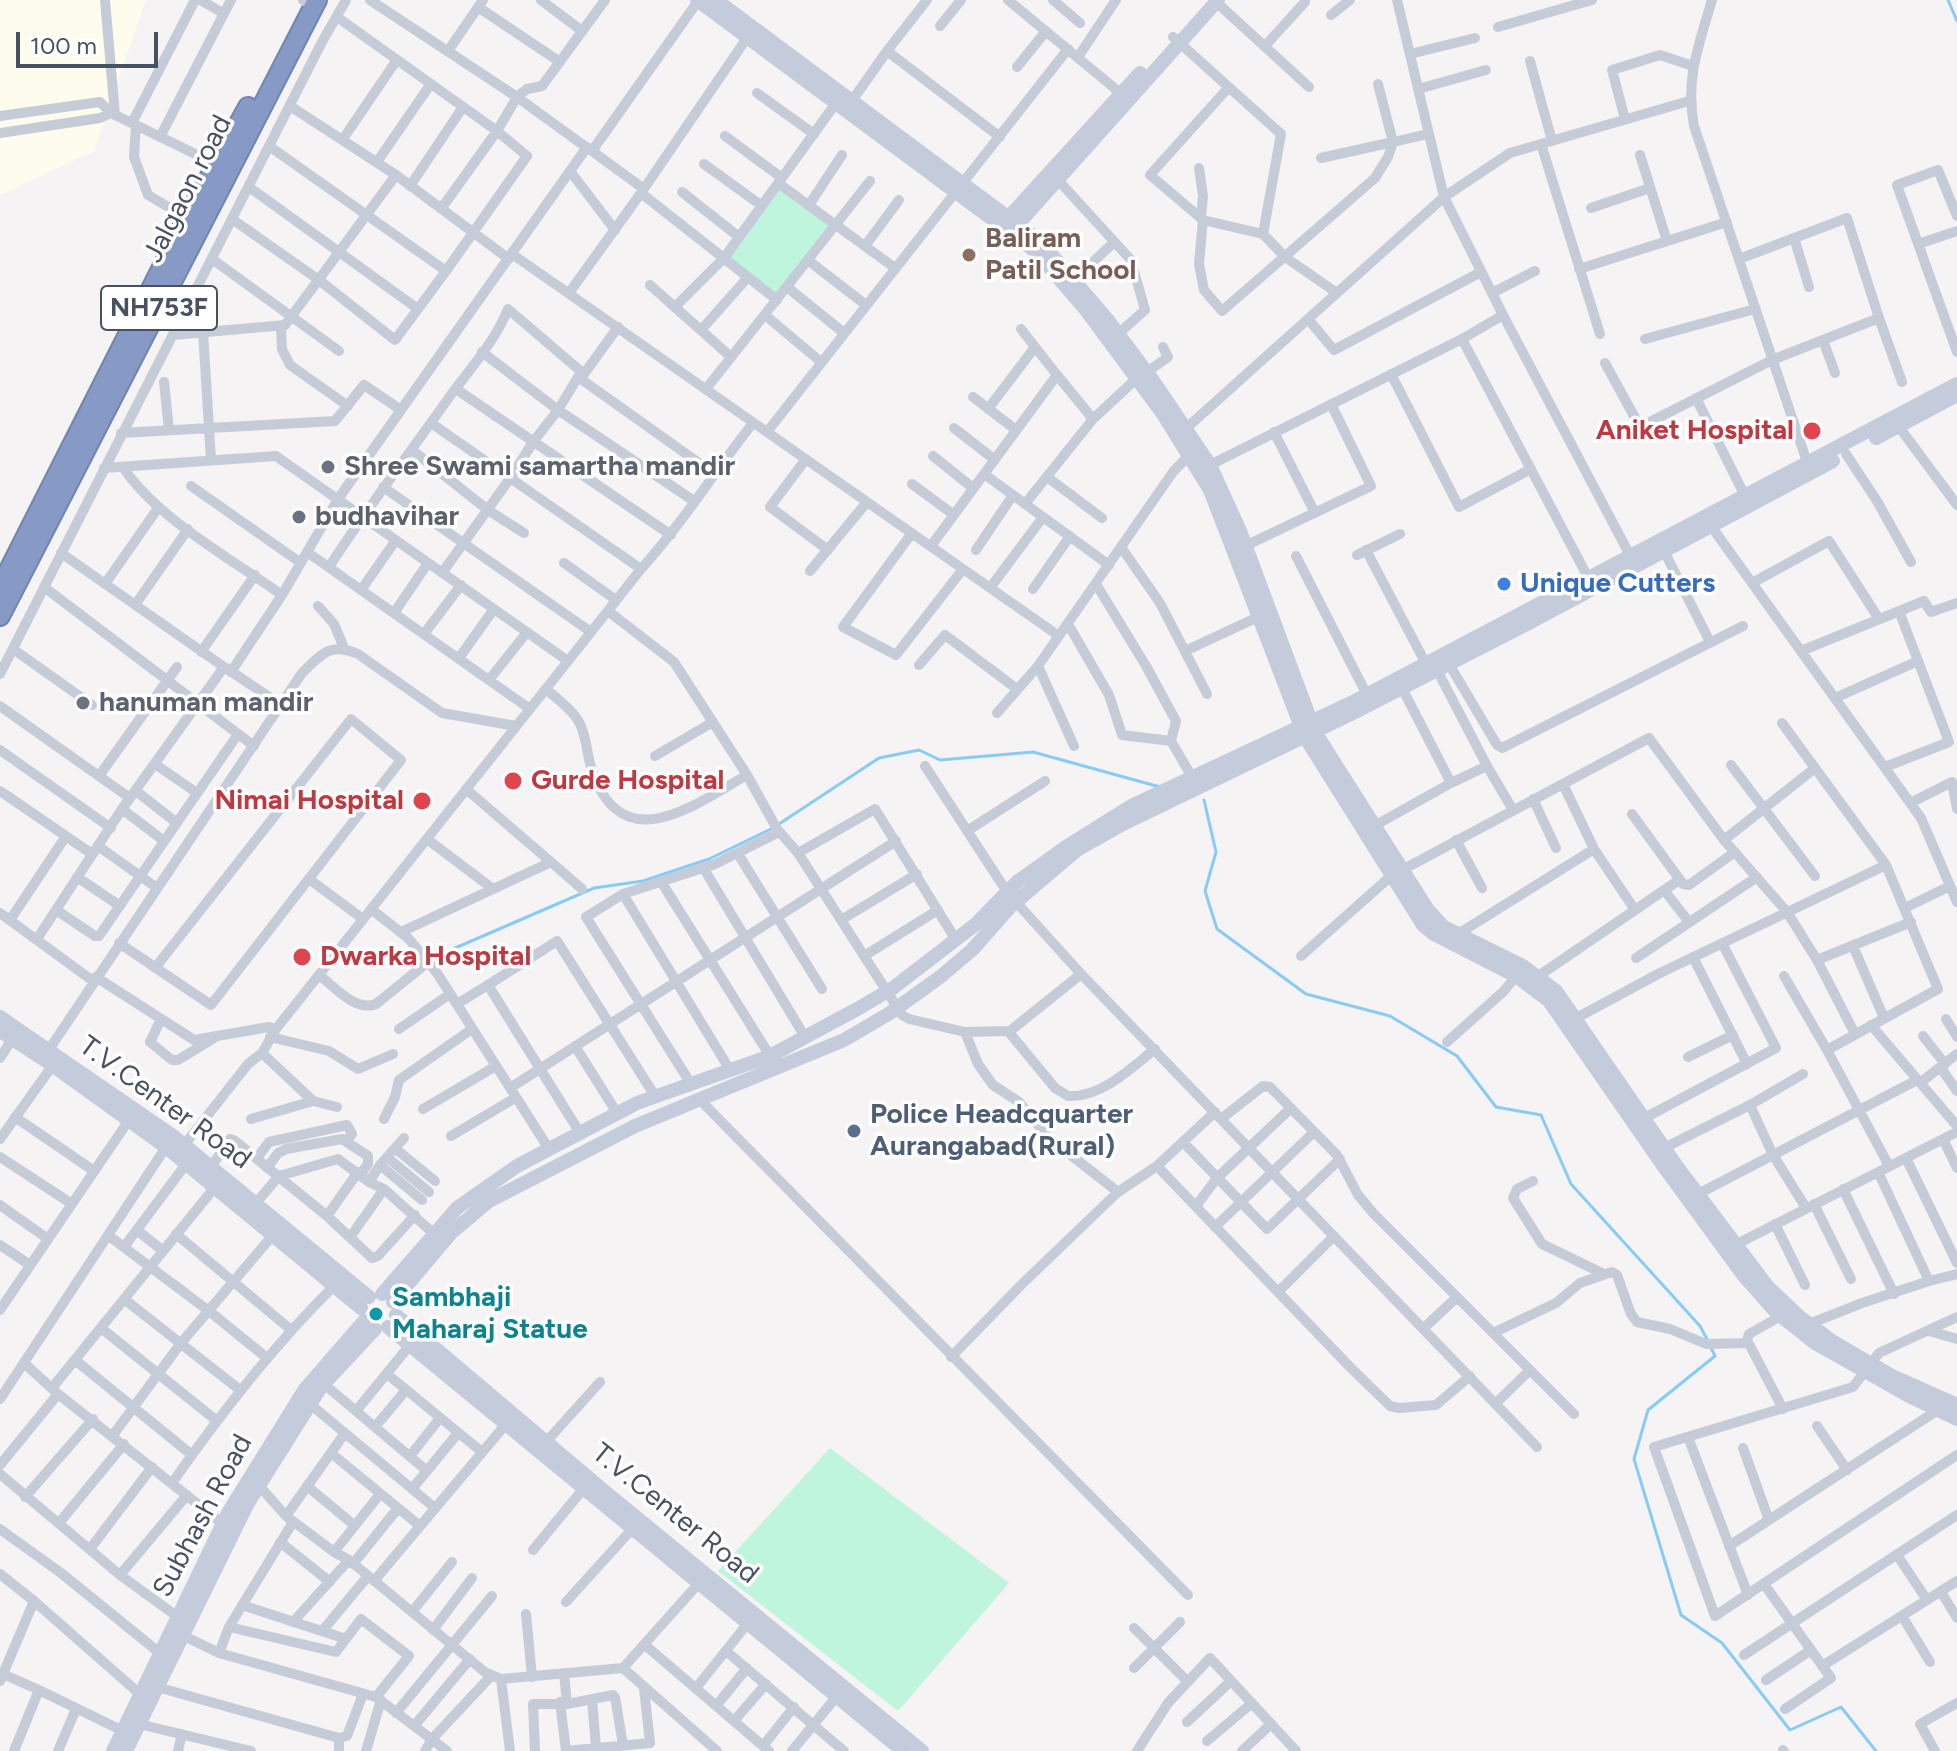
<!DOCTYPE html>
<html>
<head>
<meta charset="utf-8">
<style>
	body { margin:0 }
	#map { position:relative; width:1957px; height:1751px; overflow:hidden; background:#f5f3f3; font-family:Figtree,sans-serif }
	canvas { display:block }
	.scale { position:absolute; left:16px; top:32px; width:142px; height:36px; box-sizing:border-box; border:4px solid #485162; border-top:0; padding-left:10px; font-size:24px; line-height:28px; white-space:nowrap; color:#485162; -webkit-text-stroke:6px #fff; paint-order:stroke }
</style>
</head>
<body>
<div id="map">
<canvas width="1957" height="1751"></canvas>
<div class="scale">100 m</div>
</div>
<script>
const ctx = document.querySelector('canvas').getContext('2d');
ctx.lineJoin = 'round';
function fill(path, color) {
  ctx.fillStyle = color;
  ctx.fill(path, 'evenodd');
}
function stroke(path, color, width, dash) {
  ctx.strokeStyle = color;
  ctx.lineWidth = width;
  ctx.lineCap = dash ? 'butt' : 'round';
  ctx.setLineDash(dash || []);
  ctx.stroke(path);
}
function drawText(font, color, halo, rows, align = 'center') {
  ctx.font = font + ' Figtree,sans-serif';
  ctx.lineWidth = 7;
  ctx.setLineDash([]);
  ctx.textBaseline = 'middle';
  ctx.strokeStyle = halo;
  ctx.fillStyle = color;
  for (const [text, x, y, turn = 0] of rows) {
    ctx.save();
    ctx.translate(x, y);
    ctx.rotate((+turn || 0) * Math.PI / 180);
    ctx.textAlign = isNaN(turn) ? turn : align;
    if (halo) ctx.strokeText(text, 0, 0);
    ctx.fillText(text, 0, 0);
    ctx.restore();
  }
}
const commercial = new Path2D(`
	M0,0H146L94,151L0,195Z`);
const green = new Path2D(`
	M779,188L833,226L777,295L729,258Z
	M830,1448L1009,1583L898,1711L718,1571Z`);
const stream = new Path2D(`
	M1948,0L1957,21
	M1204,800L1216,852L1205,891L1217,929L1306,994L1390,1016L1457,1056L1496,1107L1541,1115L1571,1184L1700,1326L1708,1341
	M439,955L594,888L643,881L709,859L773,828L879,758L919,750L940,760L1033,752L1160,787
	M1711,1348L1715,1356L1648,1410L1634,1459L1681,1615L1722,1643L1790,1730L1841,1707L1876,1751`);
const street = new Path2D(`
	M105,0L115,115
	M200,0L223,13
	M303,0L304,1
	M370,0L517,97L527,89L542,86L605,0
	M541,0L582,31
	M1008,0L1124,96
	M1053,0L1080,23
	M1214,0L1309,87
	M1397,0L1444,197L1503,315L1633,561
	M1712,0C1699,45 1685,78 1694,126L1809,468
	M478,7L560,62
	M1331,15L1350,0
	M940,26L961,0
	M1498,27L1592,0
	M1173,37L1281,134L1263,234
	M1265,46L1305,2
	M448,51L483,0
	M887,51L1000,137
	M1410,54L1475,38
	M1078,57L1116,0
	M1530,61L1552,141
	M1017,67L1046,31
	M1229,87L1150,175L1203,220L1263,234L1285,257L1337,293
	M1418,89L1486,70
	M757,93L814,134
	M849,105L887,51L927,0
	M290,106L396,175
	M0,116L100,102L111,113L218,165
	M1625,119L1612,70L1660,55L1693,66
	M132,123L195,0
	M136,125L134,157L148,195L187,218
	M0,133L100,118L111,113
	M725,136L782,178
	M160,137L231,0
	M343,139L396,61
	M1541,144L1600,334
	M269,146L446,271L527,156L497,131L337,17
	M1640,155L1667,241
	M1321,158L1393,142L1378,84
	M377,162L430,85
	M704,164L762,206
	M1199,168L1203,196L1201,218
	M570,171L615,230
	M1058,180L1131,260L1145,310L1118,334
	M778,183L895,268
	M410,186L463,107
	M249,187L418,309
	M644,189L592,151L698,1
	M682,192L739,237
	M641,193L777,300
	M809,205L842,155
	M1591,208L1650,188
	M441,209L497,131L517,97L590,150
	M1957,216L1938,170L1897,185L1957,352
	M232,219L319,280L395,340L446,271
	M1203,220L1199,264L1204,290L1222,311L1375,178L1388,157L1393,142L1428,134
	M1794,238L1809,287
	M1918,244L1957,231
	M865,246L899,200
	M512,254L1059,636
	M212,259L339,351
	M1739,259L1847,218L1879,318
	M809,261L866,305
	M1579,269L1727,222
	M1074,280L1114,242
	M650,285L731,357
	M787,287L844,333
	M569,293L641,193L751,32
	M1492,293L1535,271
	M676,306L724,258L836,103
	M765,315L821,362
	M1308,319L1334,350L1481,272
	M281,328L282,349L290,365L348,406
	M702,329L748,277
	M1021,329L1057,375
	M203,332L211,460
	M173,335L285,325L396,175L509,259
	M1462,339L1590,581
	M1645,339L1755,309
	M1823,340L1835,373
	M482,352L558,410L694,501
	M1605,363L1640,427L1772,360L1879,318L1902,382
	M1147,372L1168,357L1163,347
	M1391,374L1459,507L1531,469
	M578,377L713,473
	M164,382L169,430
	M456,389L671,535
	M706,389L870,181
	M973,397L1016,430
	M1696,398L1745,496
	M988,409L1035,347
	M431,423L641,569
	M1899,427L1957,505
	M954,428L995,460
	M767,432L1068,49
	M1182,432L1444,197L1510,153L1689,101
	M1274,432L1315,513
	M121,433L335,421L364,385L401,410
	M412,450L488,510L524,533
	M1846,454L1877,501L1911,562
	M933,456L973,488
	M806,459L770,507L828,550
	M1210,465L1462,339L1503,315
	M123,467C155,517 233,560 282,595
	M104,468L276,456L568,661
	M984,474L1109,565
	M1047,477L1102,518
	M912,484L954,515
	M191,486L301,563
	M383,487L591,632
	M1025,504L1093,419L1137,378
	M1711,526L1921,818L1957,902
	M912,533L843,627L896,655L963,569
	M931,546L1057,375L1093,419
	M1245,546L1371,486L1331,404
	M1121,547L1160,603L1207,694
	M976,550L1013,495
	M1366,550L1426,664
	M1664,551L1710,642
	M307,552L530,709
	M1357,555L1400,534
	M1296,556L1367,695
	M564,563L616,600
	M329,567C367,508 410,453 450,396C470,369 496,340 508,309L584,374
	M810,571L867,502
	M442,573L511,477L533,442L558,410L578,377L584,374L618,327
	M1752,583L1829,541L1879,619
	M105,584L158,508
	M44,587L254,746
	M990,588L1043,517
	M1033,589L1070,536
	M361,590L396,540
	M135,605L188,529
	M318,606L334,624L344,648
	M608,611L674,662L747,775L777,829L798,853L902,1015L909,1019L965,1032L978,1064L993,1085L1019,1102L1049,1138L1118,1192
	M394,613L428,563
	M1068,624L1109,695L1122,735L1171,741L1176,721L1146,666L1096,584
	M424,634L461,585
	M13,649L92,705
	M1185,651L1258,617
	M1801,651L1924,601L1931,612L1957,603
	M201,652L255,575
	M459,658L494,609
	M1449,664L1497,745L1502,748L1743,626
	M919,665L945,635L1017,689
	M1038,666L1074,746
	M226,668L281,705
	M1437,670L1487,766
	M231,672L282,595L338,499L587,147
	M0,674L322,42L346,0
	M489,680L527,632
	M546,689C557,699 573,710 580,724C587,738 587,756 592,771C623,860 694,805 747,775
	M1835,698L1918,661
	M0,706L130,798
	M997,713L1038,666L1173,472L1192,452
	M1782,723L1886,865L1938,989L1827,1050
	M1171,741L1192,777
	M0,750L111,828
	M655,756L713,722
	M155,764L197,793
	M1731,765L1815,876
	M925,766L1007,892L1081,974L1537,1447
	M1885,767L1949,742L1899,611
	M99,776L177,667
	M1451,783L1487,766L1513,810
	M1563,784L1594,849
	M0,791L92,854
	M136,791L177,823
	M1533,799L1556,848
	M1910,803L1952,782L1957,809
	M122,809L164,841
	M1632,814L1683,884L1689,885L1735,852
	M1374,826L1451,783L1402,688
	M967,831L1045,781
	M427,839L493,889
	M1456,840L1482,888
	M1724,840L1815,768
	M98,846L157,888
	M798,853L875,809L956,940
	M738,854L822,989
	M551,862L582,889
	M704,869L805,1037
	M1402,870L1649,738L1724,840L1787,912L1817,960L1855,1034
	M77,877L120,906
	M309,879L363,919
	M662,883L770,1056
	M1664,890L1689,922
	M623,894L715,864L779,832
	M1905,908L1950,886
	M371,909L408,938L437,973L549,1149
	M56,910L95,936H99L238,734
	M0,913L93,981
	M10,920L66,836
	M841,920L917,874
	M401,932L551,862L466,789
	M1458,934L1594,849L1635,910
	M37,939L122,809L224,667L61,553
	M119,943L211,1005L401,760L351,719L155,968
	M1853,946L1884,1018
	M864,956L938,910
	M1301,956L1391,876
	M1693,957L1747,1064
	M1636,958L1757,877
	M1817,960L1911,922
	M319,975C335,987 355,1012 376,1004L428,962
	M1784,976L1827,1050L1889,1166
	M96,977L194,1040L269,1027L276,1029
	M1537,977L1679,880
	M488,985L557,941L655,1096
	M457,1004L488,985L580,1133
	M161,1019L150,1042L172,1060H178L214,1038
	M1946,1019L1957,1037
	M1569,1022L1660,973L1886,865
	M1871,1025L1957,1126
	M399,1029L450,994
	M1008,1031L1055,1088L1068,1096C1101,1098 1131,1068 1155,1049
	M965,1032L1010,1031L1081,974
	M1923,1036L1945,1064
	M270,1037L329,1051L358,1069L393,1054
	M1447,1042L1504,991L1516,976
	M575,1046L617,1113
	M262,1053L313,1101
	M46,1054L302,673C322,654 329,642 358,654L442,713L516,726
	M1688,1057L1733,1035
	M0,1058L12,1039
	M1940,1067L1957,1091
	M1920,1083L1957,1054
	M691,1084L586,917L623,894L730,1070
	M510,1088L896,841
	M700,1100L1188,1595
	M1750,1105L1773,1155L1806,1208
	M423,1109L496,1066
	M15,1117L94,1171
	M251,1119L313,1101L337,1107
	M384,1119L395,1097L399,1080L472,1029
	M1221,1119L1263,1086L1270,1087L1337,1155L1358,1195L1374,1214L1574,1414
	M1639,1121L1776,1048L1722,943
	M451,1136L515,1098
	M0,1139L55,1062
	M1943,1139L1957,1168
	M1183,1142L1267,1229L1340,1159
	M1664,1148L1750,1105L1803,1074
	M181,1149L248,1064L262,1053L276,1029L641,569C682,524 715,471 753,423
	M396,1149L435,1181
	M0,1157L72,1204
	M257,1158L269,1142L347,1125L352,1134L346,1141
	M388,1158L429,1192
	M1906,1158L1957,1263
	M380,1165L422,1200
	M1157,1166L1350,1367L1390,1406L1399,1408L1436,1405L1470,1376
	M211,1167L230,1139L235,1141L327,1216L372,1258L378,1256L415,1215
	M267,1168L278,1153L286,1149L342,1139L368,1156V1164L360,1175
	M1533,1181L1517,1189L1513,1198L1542,1244L1604,1274
	M369,1182L380,1165L404,1138
	M1843,1189L1894,1294
	M1698,1194L1917,1080
	M256,1203L279,1176L338,1159L369,1182L384,1189L434,1234
	M1814,1204L1851,1279
	M0,1205L48,1239
	M1196,1206L1217,1178L1291,1108
	M327,1216L358,1172
	M1775,1224L1805,1285
	M1215,1227L1314,1132
	M137,1230L163,1251
	M176,1234L290,1329
	M109,1236L209,1311L267,1358
	M351,1236L384,1189
	M0,1245L30,1265
	M124,1247L186,1164
	M1731,1247L1957,1132
	M1929,1281L1957,1274
	M1278,1292L1334,1236
	M124,1299L240,1390
	M0,1310L129,1120
	M1781,1316L1749,1334L1747,1340L1783,1409
	M1957,1317L1879,1353L1853,1387L1654,1447L1715,1616L1957,1455
	M1809,1324L1862,1303L1929,1281L1878,1172
	M101,1328L217,1421
	M1424,1328L1457,1297
	M1929,1331L1957,1339
	M1493,1333L1556,1303L1580,1283L1612,1272L1617,1275L1631,1314L1637,1322L1670,1329L1706,1344L1748,1343
	M951,1357L1022,1284L1118,1192L1157,1166L1215,1112
	M75,1360L192,1455
	M24,1363L58,1394L223,1524
	M387,1374L482,1452
	M324,1384L427,1471
	M52,1388L215,1187
	M0,1399L168,1144
	M1496,1403L1530,1370
	M310,1404L435,1508
	M356,1411L410,1345
	M1817,1426L1847,1470
	M375,1427L406,1390
	M113,1435L181,1343L273,1235
	M1688,1437L1748,1595
	M546,1442L600,1382
	M1743,1448L1769,1520
	M331,1453L420,1526
	M410,1456L440,1418
	M0,1465L58,1394
	M0,1474L120,1575
	M255,1481L286,1516L334,1552L349,1560L486,1673L501,1679L623,1668L699,1583
	M172,1483C221,1413 273,1346 334,1286
	M307,1486L354,1525
	M412,1489L458,1433
	M25,1497L93,1419
	M286,1516L345,1433
	M59,1523L124,1444
	M0,1529L61,1573L161,1654
	M280,1542L330,1582
	M1729,1546L1941,1408
	M90,1549L152,1467
	M533,1550L584,1488
	M334,1552L380,1494
	M1897,1555L1927,1600
	M353,1564L398,1508
	M0,1574L34,1601L0,1681
	M374,1581L506,1424
	M1764,1584L1831,1678L1785,1709
	M1941,1592L1957,1618
	M34,1601L141,1695
	M566,1602L633,1528
	M242,1605L346,1639
	M412,1612L452,1562
	M526,1614L532,1677
	M1902,1616L1930,1662
	M178,1617L120,1575L187,1495
	M293,1622L349,1560
	M229,1627L336,1652L361,1619L409,1656L376,1697
	M1134,1628L1188,1682
	M323,1630L368,1576
	M433,1630L472,1578
	M182,1635L219,1653L376,1697L447,1751
	M645,1645L769,1751
	M726,1651L844,1751
	M219,1653L229,1627L293,1522
	M1744,1655L1957,1515
	M1822,1666L1957,1581
	M623,1668L717,1751
	M1134,1668L1180,1622
	M564,1673L567,1704
	M3,1674L39,1690L14,1751
	M501,1679L510,1751
	M1766,1680L1811,1650
	M157,1687L339,1738L347,1736L363,1694
	M696,1688L748,1623
	M39,1690L123,1731
	M592,1699L596,1748
	M560,1702L566,1751
	M716,1706L747,1668
	M396,1713L492,1596
	M734,1721L766,1684
	M1187,1722L1231,1681
	M139,1724L251,1751
	M414,1726L470,1659
	M1207,1741L1252,1703
	M763,1746L794,1707
	M1783,1750L1784,1751
	M58,1751L76,1709
	M178,1751L182,1734
	M339,1751V1738
	M366,1751L381,1700
	M425,1751L432,1739L491,1676
	M535,1751L533,1704H567L613,1695L615,1697L623,1745
	M566,1751L650,1743L644,1688
	M792,1751L837,1696
	M1137,1751L1168,1703L1210,1658L1296,1751
	M1242,1751L1271,1724
	M1935,1751L1920,1724L1957,1703`);
const secondary = new Path2D(`
	M697,0L1035,251L1086,310L1163,414L1210,490L1305,737L1423,925L1434,934L1516,976L1549,1001L1662,1164L1744,1276L1776,1312L1815,1343L1909,1396L1957,1419
	M716,0L1040,241L1107,319L1154,382L1210,465L1240,531L1315,732L1428,910L1444,927L1523,966L1556,991L1678,1168L1768,1287L1800,1317L1832,1341L1892,1376L1957,1405
	M1008,226L1009,217L1140,73
	M1011,228L1018,224L1218,0
	M1876,438L1957,395
	M0,1017L173,1136L369,1297
	M0,1031L48,1062L166,1147L361,1308
	M382,1294L457,1208L517,1166L637,1103L770,1056L859,1008L893,988L976,924L1017,882L1066,847L1133,805L1355,701L1957,384
	M393,1302L451,1233L489,1201L635,1126L844,1040L890,1013L940,977L972,950L1010,907L1077,850L1123,824L1349,715L1523,626L1833,461
	M396,1315L609,1495L922,1751
	M388,1327L903,1751
	M113,1751L228,1513L305,1389L364,1321
	M126,1751L248,1503L321,1387L375,1329`);
const highway = new Path2D(`
	M0,588L187,218L248,107
	M0,616L317,0`);
const markers = [
	[969,255,8,"#8d6e63"],
	[1812,431,10,"#e0444e"],
	[328,467,8,"#6b7280"],
	[299,517,8,"#6b7280"],
	[1504,584,8,"#3f7fe0"],
	[83,703,8,"#6b7280"],
	[513,781,10,"#e0444e"],
	[422,801,10,"#e0444e"],
	[302,957,10,"#e0444e"],
	[854,1131,8,"#5c6f8a"],
	[376,1314,8,"#0f9aa8"]
];
const shields = [
	[159,308,116]
];
const shieldNames = [
	["NH753F",159,308]
];
const streetNames = [
	["Jalgaon road",188,189,-63],
	["T.V.Center Road",165,1103,36],
	["T.V.Center Road",675,1514,39],
	["Subhash Road",203,1516,-62]
];
const educationNames = [
	["Baliram",985,239],
	["Patil School",985,271]
];
const healthNames = [
	["Aniket Hospital",1794,431],
	["Gurde Hospital",531,781,"left"],
	["Nimai Hospital",404,801],
	["Dwarka Hospital",320,957,"left"]
];
const worshipNames = [
	["Shree Swami samartha mandir",344,467],
	["budhavihar",315,517],
	["hanuman mandir",99,703]
];
const shopNames = [
	["Unique Cutters",1520,584]
];
const serviceNames = [
	["Police Headcquarter",870,1115],
	["Aurangabad(Rural)",870,1147]
];
const cultureNames = [
	["Sambhaji",392,1298],
	["Maharaj Statue",392,1330]
];
fill(commercial, '#fefced');
fill(green, '#bff4dd');
stroke(stream, '#88ccf5', 3);
stroke(highway, '#7185b1', 22);
stroke(street, '#c5ccd8', 10);
stroke(secondary, '#c4ccdc', 14);
stroke(highway, '#869ac5', 18);
for (const [x, y, r, color] of markers) {
  const dot = new Path2D();
  dot.arc(x, y, r, 0, 2 * Math.PI);
  ctx.fillStyle = color;
  ctx.fill(dot);
  stroke(dot, '#fff', 3);
}
for (const [x, y, w] of shields) {
  const box = new Path2D();
  box.roundRect(x - w / 2, y - 22, w, 44, 6);
  ctx.fillStyle = '#fff';
  ctx.fill(box);
  stroke(box, '#485162', 2);
}
drawText('bold 26px', '#485162', null, shieldNames);
drawText('28px', '#485162', '#fff', streetNames);
drawText('bold 28px', '#785e54', '#fff', educationNames, 'left');
drawText('bold 28px', '#be3a42', '#fff', healthNames, 'right');
drawText('bold 28px', '#5b616d', '#fff', worshipNames, 'left');
drawText('bold 28px', '#366cbe', '#fff', shopNames, 'left');
drawText('bold 28px', '#4e5e75', '#fff', serviceNames, 'left');
drawText('bold 28px', '#0d838f', '#fff', cultureNames, 'left');
</script>
</body>
</html>
